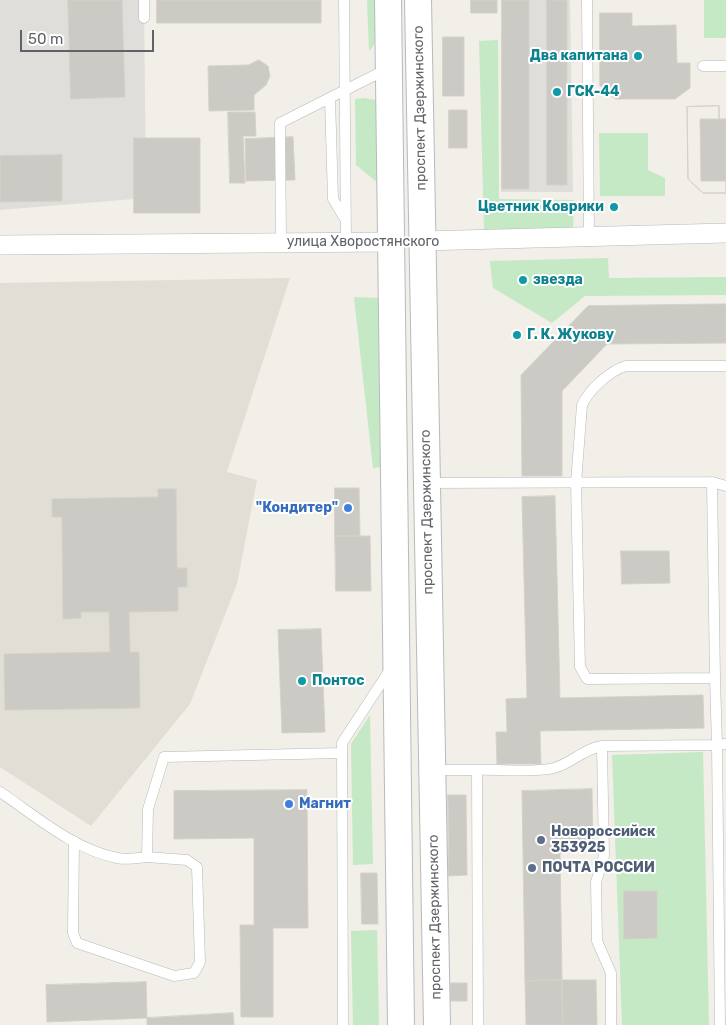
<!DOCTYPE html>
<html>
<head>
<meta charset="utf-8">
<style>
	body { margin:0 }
	#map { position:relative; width:726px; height:1025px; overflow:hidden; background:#f1efe8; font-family:Rubik,sans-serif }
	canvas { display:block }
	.scale { position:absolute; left:20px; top:30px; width:134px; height:22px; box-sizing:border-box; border:2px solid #5f6368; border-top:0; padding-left:6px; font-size:15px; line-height:18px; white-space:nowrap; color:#5f6368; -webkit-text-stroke:4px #fff; paint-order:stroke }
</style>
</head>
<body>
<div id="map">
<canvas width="726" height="1025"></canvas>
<div class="scale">50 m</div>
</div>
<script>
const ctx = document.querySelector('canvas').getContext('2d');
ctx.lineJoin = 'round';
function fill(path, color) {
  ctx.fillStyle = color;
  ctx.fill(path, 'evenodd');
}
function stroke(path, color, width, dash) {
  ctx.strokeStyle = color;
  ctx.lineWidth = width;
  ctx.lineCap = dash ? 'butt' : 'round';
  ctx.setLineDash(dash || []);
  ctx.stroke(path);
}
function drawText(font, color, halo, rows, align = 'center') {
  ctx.font = font + ' Rubik,sans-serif';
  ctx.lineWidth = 4;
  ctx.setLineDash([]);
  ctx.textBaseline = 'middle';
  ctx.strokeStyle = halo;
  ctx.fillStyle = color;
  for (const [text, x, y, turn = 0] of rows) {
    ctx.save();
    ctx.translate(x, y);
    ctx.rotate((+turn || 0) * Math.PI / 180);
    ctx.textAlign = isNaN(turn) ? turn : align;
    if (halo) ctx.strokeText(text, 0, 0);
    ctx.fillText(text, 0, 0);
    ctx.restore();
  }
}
const industrial = new Path2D(`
	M0,0H144L146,198L0,210Z
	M502,0H570L573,192H501Z`);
const education = new Path2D(`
	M290,278L227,472L257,480L237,584L190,704L91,826L0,767V283Z`);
const green = new Path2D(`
	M367,0H375C375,13 381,43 369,51Z
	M704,0H726V38H704Z
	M498,40L499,199L574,200L573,229L484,230L479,41Z
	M364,98L376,100L378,183L356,165L355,99Z
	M599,133H648V170L665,178V196H600Z
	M608,258L609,278L726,277V295L585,296L552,323L493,288L490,261Z
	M354,297L380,298L382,467L373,468Z
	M370,715L373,864L353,865L351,744Z
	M703,752L709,1025H622L612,755Z
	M377,930L379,1025H353L351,931Z`);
const building = new Path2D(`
	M68,0H122L125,97L71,99Z
	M157,0H321V23H157Z
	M471,0H497V13H471Z
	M502,0H529V189H502Z
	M547,0H567V185H547Z
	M600,13H632V26L676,25L677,63H690V88L675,99H615L600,86Z
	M443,37H464V96H443Z
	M259,60L268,66L270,76L266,85L254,95V110L209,111L208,66L248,65Z
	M719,106V119H726V193H703L688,179L687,107Z
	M719,106V119H700L701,181H726V193H703L688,179L687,107Z
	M449,110H467V148H449Z
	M228,112H255L256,136H243L245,183H230Z
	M293,137L295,180L246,181L245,139Z
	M134,138H200V213H134Z
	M62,155V201L0,202V156Z
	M715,304H726V343L607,344L562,391V476H522L521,375L588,306Z
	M335,488H359L360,536H335Z
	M158,489H176L177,568H187V587H178V611L129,612L130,652H139L140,708L5,710L4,654L110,652L109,612H81V618L63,619L62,517H52V499L158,497Z
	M555,496L560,698L703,695L704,728L540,731L541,764H497L496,732H507L506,699L527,698L522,497Z
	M335,536H370L371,591H336Z
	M621,551H669L670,583L622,584Z
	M321,629L325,732L282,733L278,630Z
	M592,789L593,852L560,853L562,980L525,981L522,791Z
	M307,790L308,928H273V1017H241L240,925H254V838L174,839V791Z
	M448,795H466L467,875L449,876Z
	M361,873H377L378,924H362Z
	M624,891H657V938L624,939Z
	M562,980H596L597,1025H563Z
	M562,980L563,1025H526L525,981Z
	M146,982L147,1018L47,1022L46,985Z
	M451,983H467V1001H451Z
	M233,1013L234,1025H147V1018Z`);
const lane = new Path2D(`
	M144,0V18
	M344,0L346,242
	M587,0L589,237
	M703,66H726
	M330,98L333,199L345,219
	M281,242L280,123L387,69
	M712,482L715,678L587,679L580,667L576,483L582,405C589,390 609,371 626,366H726
	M428,483L712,482L726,486
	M602,746L604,856L596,882L597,941L611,973V1025
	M433,770H477L478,1025
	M477,770C498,769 534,773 554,768C572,763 583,749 602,746L717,745L715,678
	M0,792C36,816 73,849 117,858C126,860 138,858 147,857L148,809L164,757L342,753
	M74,841L73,933L77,943L174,976L194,973L200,962L197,867L187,860L147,857
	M343,1025L342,743L391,668
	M720,1025L717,745L726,744`);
const street = new Path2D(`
	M422,241L726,233
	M0,245L392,242`);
const secondary = new Path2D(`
	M388,0L401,1025
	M418,0L437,1025`);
const markers = [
	[638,56,5,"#0f9aa8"],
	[557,92,5,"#0f9aa8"],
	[614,207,5,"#0f9aa8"],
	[523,280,5,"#0f9aa8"],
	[517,335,5,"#0f9aa8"],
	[348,508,5,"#3f7fe0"],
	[302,681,5,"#0f9aa8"],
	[289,804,5,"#3f7fe0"],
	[541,840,5,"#5c6f8a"],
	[532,868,5,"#5c6f8a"]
];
const cultureNames = [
	["Два капитана",628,56,"right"],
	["ГСК-44",567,92],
	["Цветник Коврики",604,207,"right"],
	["звезда",533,280],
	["Г. К. Жукову",527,335],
	["Понтос",312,681]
];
const streetNames = [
	["проспект Дзержинского",420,108,-91],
	["улица Хворостянского",363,242],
	["проспект Дзержинского",427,512,-91],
	["проспект Дзержинского",435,917,-91]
];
const shopNames = [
	["\"Кондитер\"",338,508],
	["Магнит",299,804,"left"]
];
const serviceNames = [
	["Новороссийск",551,832],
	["353925",551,848],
	["ПОЧТА РОССИИ",542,868]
];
fill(industrial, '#e0deda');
fill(education, '#e1ded6');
fill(green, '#c5e8c5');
fill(building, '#cccac5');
stroke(building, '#d6d1c6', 1);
stroke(lane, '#b5b8bc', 11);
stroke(street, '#b5b8bc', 20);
stroke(secondary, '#b6babf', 28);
stroke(lane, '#fff', 10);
stroke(street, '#fff', 19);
stroke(secondary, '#fff', 26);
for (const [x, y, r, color] of markers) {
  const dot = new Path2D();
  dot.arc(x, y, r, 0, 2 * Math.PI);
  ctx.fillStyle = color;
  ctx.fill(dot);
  stroke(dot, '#fff', 2);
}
drawText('bold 14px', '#0d838f', '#fff', cultureNames, 'left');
drawText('14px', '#5f6368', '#fff', streetNames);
drawText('bold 14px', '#366cbe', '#fff', shopNames, 'right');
drawText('bold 14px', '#4e5e75', '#fff', serviceNames, 'left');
</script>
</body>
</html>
